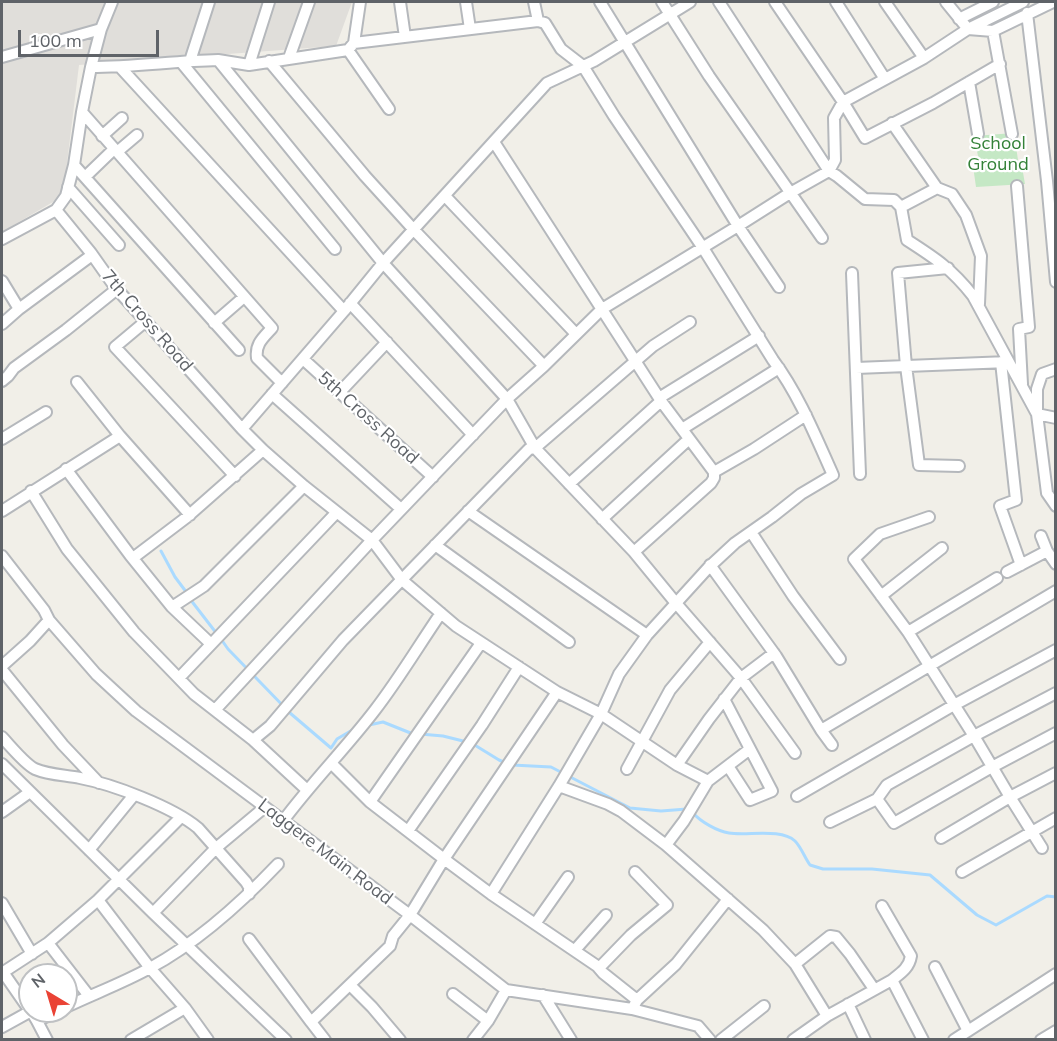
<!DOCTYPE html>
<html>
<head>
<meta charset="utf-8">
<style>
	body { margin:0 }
	#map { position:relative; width:1057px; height:1041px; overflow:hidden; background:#f1efe8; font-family:Mulish,sans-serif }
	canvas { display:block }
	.frame { position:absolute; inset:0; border:3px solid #5f6368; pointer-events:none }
	.north { position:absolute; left:18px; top:963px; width:60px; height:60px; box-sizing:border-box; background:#fff; border:2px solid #bfc1c3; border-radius:50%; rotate:322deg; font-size:16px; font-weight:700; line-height:24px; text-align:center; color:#5f6368 }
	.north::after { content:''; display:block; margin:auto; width:21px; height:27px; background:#ea4335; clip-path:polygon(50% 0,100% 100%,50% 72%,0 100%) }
	.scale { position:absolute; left:18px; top:30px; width:141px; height:27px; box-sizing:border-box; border:3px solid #5f6368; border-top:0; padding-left:8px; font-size:18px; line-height:21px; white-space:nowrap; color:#5f6368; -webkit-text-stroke:4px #fff; paint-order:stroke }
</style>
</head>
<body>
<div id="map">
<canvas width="1057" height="1041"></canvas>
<div class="frame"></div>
<div class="north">N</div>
<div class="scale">100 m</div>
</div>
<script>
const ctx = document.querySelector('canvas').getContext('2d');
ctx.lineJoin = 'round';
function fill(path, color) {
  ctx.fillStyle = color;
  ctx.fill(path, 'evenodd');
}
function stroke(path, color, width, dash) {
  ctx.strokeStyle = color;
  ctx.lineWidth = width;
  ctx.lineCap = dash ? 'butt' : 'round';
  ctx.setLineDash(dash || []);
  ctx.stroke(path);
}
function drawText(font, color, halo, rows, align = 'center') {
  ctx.font = font + ' Mulish,sans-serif';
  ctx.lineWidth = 4.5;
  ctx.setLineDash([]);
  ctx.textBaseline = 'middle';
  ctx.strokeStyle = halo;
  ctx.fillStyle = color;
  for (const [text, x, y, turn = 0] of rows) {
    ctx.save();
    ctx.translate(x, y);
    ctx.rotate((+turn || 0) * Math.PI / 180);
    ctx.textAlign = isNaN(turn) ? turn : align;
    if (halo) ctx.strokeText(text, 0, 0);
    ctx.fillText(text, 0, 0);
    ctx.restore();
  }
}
const industrial = new Path2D(`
	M2,2H352L336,46L79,65L63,196L2,232Z`);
const green = new Path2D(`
	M1014,133L1018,160L1021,161L1025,184L976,187L973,166L982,164L978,156L974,136Z`);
const stream = new Path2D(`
	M161,551L175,577L187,593
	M190,599L217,634
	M221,639L228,649L290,713L331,748L337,739L354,729
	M369,725L383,722L413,734
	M420,734L443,736L467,742
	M473,744L499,760L506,763
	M512,765L551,767L630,808L661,811L687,809
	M693,813C701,822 717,831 729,833C747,836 781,828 795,841C801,847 805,858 810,865L823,869H872L930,875L977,915L996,925L1047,896L1056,897`);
const minor = new Path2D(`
	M112,2L101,29L91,67C133,67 175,61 218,60L383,263L507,399L535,448L634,552L675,602L741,678L795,753
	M400,2L405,37
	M466,2L470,29
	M534,2L538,21
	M600,2L738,226L779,287
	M662,2L709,76L822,238
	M719,2L829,171L837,176L865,199L894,200L901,207L907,240C935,258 952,269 973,296L1037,414L1056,418
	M775,2L843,102L865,138L933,103L1000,64
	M836,2L885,79
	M885,2L924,58
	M946,2L968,29L993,31L1053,2
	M1027,13L1047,181L1056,282
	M959,19L993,2
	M993,31L1012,134
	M354,43L360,2
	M348,50L389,109
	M2,57L101,29
	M289,58L309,2
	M218,60L249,65L348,50L354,43L538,21L545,23L561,49L583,66L614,116L703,248L773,360C799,395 815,435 833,475L801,494L772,517L735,543L708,568L647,635L619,674L601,714L559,786L491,894
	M190,61L209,2
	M269,61L365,176L414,230L544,366
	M181,62L335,249
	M249,65L269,2
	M120,67L344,311
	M969,82L978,134
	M82,112L272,328C263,338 255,344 257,358L282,383
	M892,123L937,188L952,194L966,215L981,256L979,304
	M102,136L122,118
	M494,142L661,401L714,472V478L711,483L634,552
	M117,152L137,135
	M74,165L239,350
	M85,177L114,149
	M1017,186L1029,327L1019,329L1022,384
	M68,187L119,245
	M445,196L576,334
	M901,207L937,188
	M56,210L91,253L115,287L242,429L263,450L304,486L372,540L402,580L456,626L557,692L601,714L677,765L709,719L741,678L774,653
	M2,239L56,210L66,196L74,165L82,112L91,67
	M948,268L898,273L906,366L919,465L959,466
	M852,273L860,474
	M2,281L19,309
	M350,303L473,435
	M146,321L115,347L235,476
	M214,323L244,297
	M2,324L19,309L92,255
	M303,359L433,477
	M1001,362L1016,500L1000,506L1021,565
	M856,368L1008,362
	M1056,369L1042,374L1037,389V414L1047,493L1056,506
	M2,381L8,376L14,368L66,330L117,289
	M77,382L120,436L190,515
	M340,392L387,342
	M272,394L401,509
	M659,398L759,336
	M242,429L344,311L383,263L547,83L594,61L690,2
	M682,429L779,368
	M2,439L46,412
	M66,469L130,555L172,607L211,644
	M714,472L754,449L806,415
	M569,484L661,401
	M31,491L67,549L134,632L194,694L253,740L307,790
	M2,511L120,436
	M468,511L647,635
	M929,517L880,534L854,559L908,632L974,736L1010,797L1042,848
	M602,519L689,439
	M751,532L793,596L840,659
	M1041,536L1047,551
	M435,545L569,642
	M2,556L44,610L49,620L96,674L136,711L410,915L506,990L632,1009L698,1026L710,1040
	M133,558L187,517L263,450
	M710,565L776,656L821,730L832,745
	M1007,572L1047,551L1056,564
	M881,596L942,548
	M172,607L204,586L304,486
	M908,632L997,578
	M2,666L30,641L49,620
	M2,670L63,745L99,783
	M179,678L337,512
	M1056,693L974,736L887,785L877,799L894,823L992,767L1056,733
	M724,699L772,791L750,800L728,766
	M215,710L372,540L507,399L544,366L602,309L738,226L790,193L829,171L835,160L834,118L843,102L924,58L968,29L1023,2
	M821,730L1056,591
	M2,737C9,745 26,765 35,769C49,775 65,775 80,778C112,784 173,807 198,828L246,882L249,887V894
	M253,740L270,726L343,640L529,449L535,448L653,346L690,322
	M331,763L370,802L444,859L491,894L597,966L603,973L637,1000
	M2,764L153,913L286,1040
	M677,765L708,781
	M627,769L670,690L710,642
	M559,786L608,804L621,811L666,845L763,930L795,964L827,1016L793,1040
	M797,796L954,705L1056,650
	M370,802L481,643
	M2,812L30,792
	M283,821C312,782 346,748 375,710C399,679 419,645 441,613
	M830,822L877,799
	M408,831L482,725L519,667
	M941,838L1010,797L1056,773
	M666,845L684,821L708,781L750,749
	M89,850L134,795
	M962,872L1056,818
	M98,900L150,968L185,1008L208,1040
	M2,903L32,954
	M882,906L911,956C909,968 901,973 892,980
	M153,913L216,848L265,807
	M535,924L568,877
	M249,939L311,1022
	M48,943L89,996
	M575,950L606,915
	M795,964L830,936L836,937L850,954L874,989
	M935,967L968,1031
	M599,968L631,935L667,905L635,872
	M3,972L30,1011
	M2,973L48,943L98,900L181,817
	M350,985L372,1007L400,1040
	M453,994L488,1021
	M543,995L571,1040
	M848,1004L865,1040
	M634,1006L637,1000L676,964L728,899
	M66,1007C93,994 123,983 150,968C198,942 240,904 278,864
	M827,1016L892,980L923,1040
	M37,1021L47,1040
	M2,1027L31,1011L37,1021L58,1011
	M131,1040L185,1008
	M325,1040L311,1022L390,946L393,936L410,915L444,859L557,692
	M473,1040L488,1021L506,990
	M721,1040L764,1006
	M954,1040L1056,974
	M1041,1040L1056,1031`);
const parkNames = [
	["School",998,144],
	["Ground",998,165]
];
const streetNames = [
	["7th Cross Road",147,321,49],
	["5th Cross Road",368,418,42],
	["Laggere Main Road",325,852,37]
];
fill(industrial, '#e0deda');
fill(green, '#c5e8c5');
stroke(stream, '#aadaff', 3);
stroke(minor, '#b5b8bc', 14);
stroke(minor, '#fff', 10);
drawText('18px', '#348238', '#fff', parkNames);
drawText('18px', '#5f6368', '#fff', streetNames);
</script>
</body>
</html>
